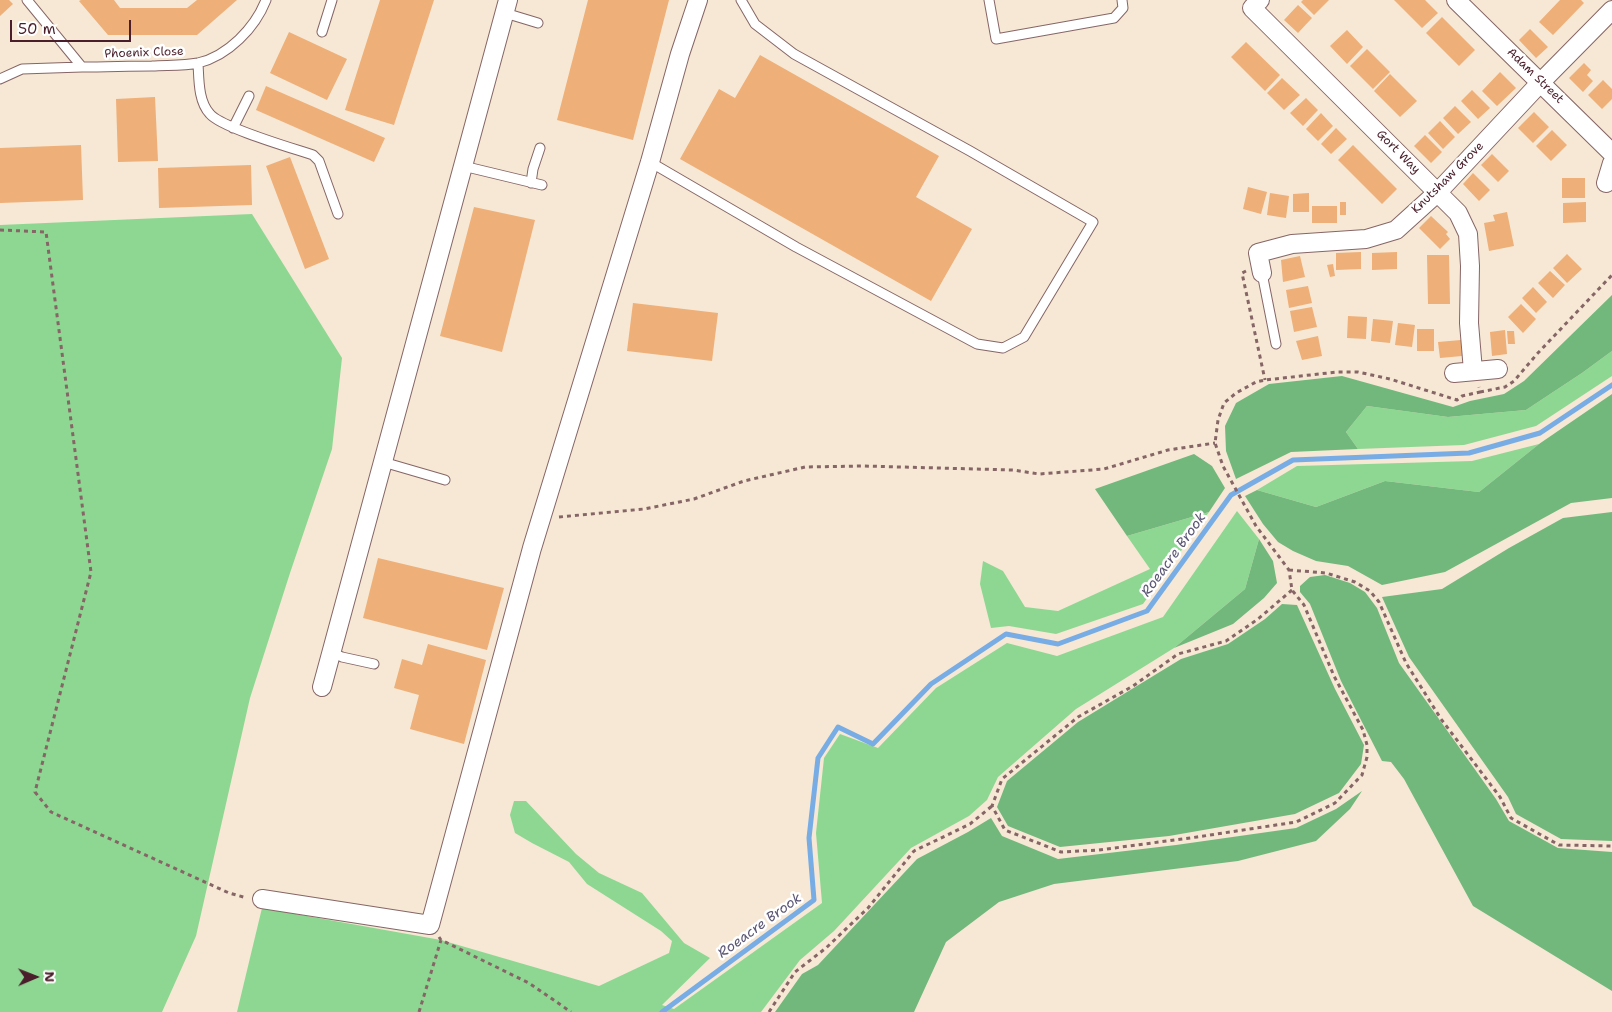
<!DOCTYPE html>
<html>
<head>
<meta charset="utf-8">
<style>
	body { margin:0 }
	#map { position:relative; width:1612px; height:1012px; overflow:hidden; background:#f6e8d4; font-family:"Shantell Sans",sans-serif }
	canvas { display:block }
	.north { position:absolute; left:10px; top:952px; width:50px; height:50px; -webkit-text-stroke:4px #fff; paint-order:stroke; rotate:89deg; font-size:14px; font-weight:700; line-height:20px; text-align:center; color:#4a1f2b }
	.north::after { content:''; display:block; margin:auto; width:18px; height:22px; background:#4a1f2b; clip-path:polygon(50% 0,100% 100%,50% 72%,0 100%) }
	.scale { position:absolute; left:10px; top:20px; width:121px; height:22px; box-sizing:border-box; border:2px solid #4a1f2b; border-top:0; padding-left:6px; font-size:15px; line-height:18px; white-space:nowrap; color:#4a1f2b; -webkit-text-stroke:4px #fff; paint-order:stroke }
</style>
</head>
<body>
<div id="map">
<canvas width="1612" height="1012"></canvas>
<div class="north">N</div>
<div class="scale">50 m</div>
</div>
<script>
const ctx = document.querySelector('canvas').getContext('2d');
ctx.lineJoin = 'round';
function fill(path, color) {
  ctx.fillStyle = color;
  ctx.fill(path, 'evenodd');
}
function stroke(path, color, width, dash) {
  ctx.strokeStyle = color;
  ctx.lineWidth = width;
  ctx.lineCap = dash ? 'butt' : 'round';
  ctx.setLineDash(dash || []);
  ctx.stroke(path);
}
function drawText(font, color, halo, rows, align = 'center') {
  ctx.font = font + ' "Shantell Sans",sans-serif';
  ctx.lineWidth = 5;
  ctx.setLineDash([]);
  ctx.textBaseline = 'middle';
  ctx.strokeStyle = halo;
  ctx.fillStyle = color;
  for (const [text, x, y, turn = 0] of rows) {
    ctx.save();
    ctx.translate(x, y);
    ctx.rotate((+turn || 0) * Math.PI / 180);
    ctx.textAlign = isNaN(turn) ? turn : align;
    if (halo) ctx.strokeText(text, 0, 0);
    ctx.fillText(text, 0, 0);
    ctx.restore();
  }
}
const green = new Path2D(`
	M252,214L342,358L332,449L290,573L250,698L196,936L162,1012H0V225Z
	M1612,351V376L1536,426L1464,445L1358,449L1346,432L1367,406L1448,417L1526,410L1582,373Z
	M1539,444L1479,492L1385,481L1316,507L1257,490L1297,466L1472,461Z
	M1237,511L1259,539L1245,589L1174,648L1076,709L998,777L987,800L969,816L911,848L834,931L800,960L761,1012H237L262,908L441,940L599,986L669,953L672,941L661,931L587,884L569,862L532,843L515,833L510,815L514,801H526L576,854L599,873L642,893L684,943L710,958L662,1005L674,1009L822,903L816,833L824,758L840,734L878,748L936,688L1007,643L1057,656L1163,617Z
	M1209,512L1143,604L1056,634L1009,626L991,628L980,584L983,561L1003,571L1025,607L1058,611L1150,569L1127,536Z`);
const forest = new Path2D(`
	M1612,295V351L1582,373L1526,410L1448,417L1367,406L1346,432L1358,449L1291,452L1236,479L1226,451L1225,426L1236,403L1269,384L1342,376L1453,407L1470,401L1504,394L1524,381Z
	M1612,394V498L1571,503L1445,572L1382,585L1348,566L1316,561L1293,551L1278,542L1263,524L1245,496L1257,490L1316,507L1385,481L1479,492L1539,444Z
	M1194,454L1212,466L1225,488L1209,512L1127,536L1095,489Z
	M1612,512V841L1561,839L1516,814L1508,797L1409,657L1382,597L1442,589L1509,548L1563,518Z
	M1259,539L1273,561L1277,583L1264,598L1233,624L1174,648L1245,589Z
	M1325,575L1350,583L1365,592L1377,608L1399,663L1496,799L1509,821L1558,848L1612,852V991L1473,906L1404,779L1391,762L1382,761L1341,681L1310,604L1300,592V586L1310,577Z
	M1282,604L1297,605L1335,689L1364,745L1361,764L1339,793L1295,814L1169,836L1060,847L1008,826L997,807L1007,781L1078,722L1181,659L1228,644L1265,619Z
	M1362,791L1350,809L1316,841L1238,861L1054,884L999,902L946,942L914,1012H775L802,974L818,965L917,859L968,832L991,818L1002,836L1058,859L1176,845L1296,828L1336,809Z`);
const stream = new Path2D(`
	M662,1012L814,900L809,838L818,758L838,727L873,744L931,684L1006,634L1058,644L1147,611L1231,495L1293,460L1469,453L1540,433L1612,385`);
const building = new Path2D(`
	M0,0H9L13,4L0,16Z
	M81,0H114L120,8H187L197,0H237L197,35H108L79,1Z
	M380,0H434L394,125L345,110Z
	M588,0H669L633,140L557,120Z
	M1303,0H1329L1314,15L1301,2Z
	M1394,0H1425L1438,13L1422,28Z
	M1560,0H1581L1584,3L1553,35L1539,22Z
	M1298,5L1312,18L1298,33L1284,20Z
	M1442,17L1475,50L1459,66L1426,33Z
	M1530,29L1548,47L1536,58L1519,40Z
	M1347,30L1363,47L1347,64L1330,46Z
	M289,32L347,59L327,100L270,73Z
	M1246,42L1280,75L1265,91L1231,57Z
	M1367,49L1390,72L1373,89L1350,66Z
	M760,55L939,156L916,197L972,229L931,301L680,159L719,89L735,98Z
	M1584,63L1591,70L1587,75L1593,81L1583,92L1569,78Z
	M1500,72L1516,88L1497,106L1482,91Z
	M1390,74L1417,101L1400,117L1374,91Z
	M1282,78L1300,95L1284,110L1267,93Z
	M1603,80L1612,89V99L1602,109L1588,95Z
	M266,86L385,138L374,162L256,110Z
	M1472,90L1490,108L1478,119L1461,101Z
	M155,97L158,161L118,162L116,99Z
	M1306,98L1318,110L1303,126L1290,113Z
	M1455,106L1471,122L1458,134L1443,118Z
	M1534,112L1549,127L1533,143L1518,128Z
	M1321,113L1333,126L1318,141L1306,129Z
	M1440,121L1455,137L1443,149L1428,133Z
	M1336,128L1347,139L1331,154L1321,144Z
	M1552,130L1567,145L1551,161L1536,146Z
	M1425,135L1442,152L1431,163L1414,146Z
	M81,145L83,200L0,203V148Z
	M1353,145L1397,189L1382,204L1338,160Z
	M1492,154L1509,171L1498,182L1481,165Z
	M290,157L329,259L305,269L266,166Z
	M251,165L252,205L159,208L158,168Z
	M1473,173L1490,190L1479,201L1463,184Z
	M1562,178H1585V198H1562Z
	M1248,187L1267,192L1261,214L1243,209Z
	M1270,193L1289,196L1286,218L1267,215Z
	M1309,193V212H1293V194Z
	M1340,202H1346V215H1340Z
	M1586,202V222L1563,223V203Z
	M1312,206H1337V223H1312Z
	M474,207L535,220L502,352L440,336Z
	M1507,212L1514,246L1489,251L1484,223L1495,221L1493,215Z
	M1431,216L1448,232L1446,234L1450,239L1440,249L1419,228Z
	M1361,252V269L1336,270V253Z
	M1397,252V269L1372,270V253Z
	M1567,254L1582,269L1567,283L1553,268Z
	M1427,255H1449L1450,304H1428Z
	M1300,256L1305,277L1283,282L1281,260Z
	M1333,264L1335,276L1330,277L1327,265Z
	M1550,271L1565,285L1553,298L1538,283Z
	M1308,286L1312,303L1289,308L1286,290Z
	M1533,287L1547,302L1536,313L1522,298Z
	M633,303L718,313L712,361L627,351Z
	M1521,304L1536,319L1523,333L1508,317Z
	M1312,307L1317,327L1294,332L1290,311Z
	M1348,316L1367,317L1366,339L1347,338Z
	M1373,319L1393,321L1390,343L1371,341Z
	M1398,323L1415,325L1412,347L1395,345Z
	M1417,329H1434V351H1417Z
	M1505,330L1507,354L1492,356L1490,332Z
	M1507,331H1514L1515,344H1508Z
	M1318,336L1322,356L1302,360L1296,341Z
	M1461,340L1462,356L1440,358L1438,342Z
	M378,558L504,588L487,650L363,618Z
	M428,644L486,660L464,744L410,729L419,695L394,688L402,659L422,665Z`);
const path = new Path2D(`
	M0,230L46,232L91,572L35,792L51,812L229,893L247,898
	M1246,271L1242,273L1265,380
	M1480,392L1505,387L1514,381L1537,354L1612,275
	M559,517L644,509L694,499L744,481L805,467L863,466L1013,470L1039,474L1104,469L1168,450L1215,443
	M1289,570L1326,573L1355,582L1370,591L1379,602L1406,663L1441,719L1500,797L1511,818L1559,845L1612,846
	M1292,590L1258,619L1226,641L1178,654L1133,686L1078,717L1002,779L992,806L1005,830L1061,852L1099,850L1197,837L1296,822L1335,803L1362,775L1367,757V745L1363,730L1334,676L1304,605L1292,590L1289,570L1256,526L1223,466L1215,443L1218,420L1224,403L1236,393L1256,382L1265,380L1337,372H1358L1390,379L1457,400L1462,396L1480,392L1479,387
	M439,937L441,940L529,983L571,1012
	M419,1012L441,940
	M769,1012L795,972L826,948L868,908L914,851L970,824L992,806`);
const lane = new Path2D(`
	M27,0L82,67C106,67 129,66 152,66C167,65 183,66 198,63C228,56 255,28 266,0
	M989,0L996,39L1114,18L1123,8L1122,0
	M505,13L538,23
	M322,32L332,0
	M198,63C199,79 198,101 210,114C222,128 292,148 313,155L319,161L338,214
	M0,79L22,69L82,67
	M233,128L249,96
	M650,162L796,247L977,344L1003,348L1024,337L1093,222L970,151L794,54L755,24L741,0
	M463,166L542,185
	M531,183L533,169L540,148
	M1262,273L1276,344
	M383,462L445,480
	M331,652L342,657L374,664`);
const street = new Path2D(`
	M1260,0L1252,8L1458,213L1468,234L1470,266L1469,323L1473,371
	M1456,0L1612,153
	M1606,183L1612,163
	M1262,273L1258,253L1292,244L1366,239L1396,230L1438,192L1541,82L1612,10
	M1454,373L1498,369
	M322,687L508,0
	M262,899L430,925L532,548L650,162L680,54L698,0`);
const streetNames = [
	["Phoenix Close",144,53,-2],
	["Adam Street",1535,76,44],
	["Gort Way",1398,152,45],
	["Knutshaw Grove",1448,178,-45]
];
const waterNames = [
	["Roeacre Brook",1174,555,-54],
	["Roeacre Brook",760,926,-36]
];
fill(green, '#8ed792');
fill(forest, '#72b87c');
stroke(stream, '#78ace5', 5);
fill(building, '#eeaf78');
stroke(lane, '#866566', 11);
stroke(street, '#866566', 20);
stroke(path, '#866566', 3, [4, 4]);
stroke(lane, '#fff', 9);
stroke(street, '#fff', 18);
drawText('12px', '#4a1f2b', '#fff', streetNames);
drawText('italic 14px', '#5c5775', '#fff', waterNames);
</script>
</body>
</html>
